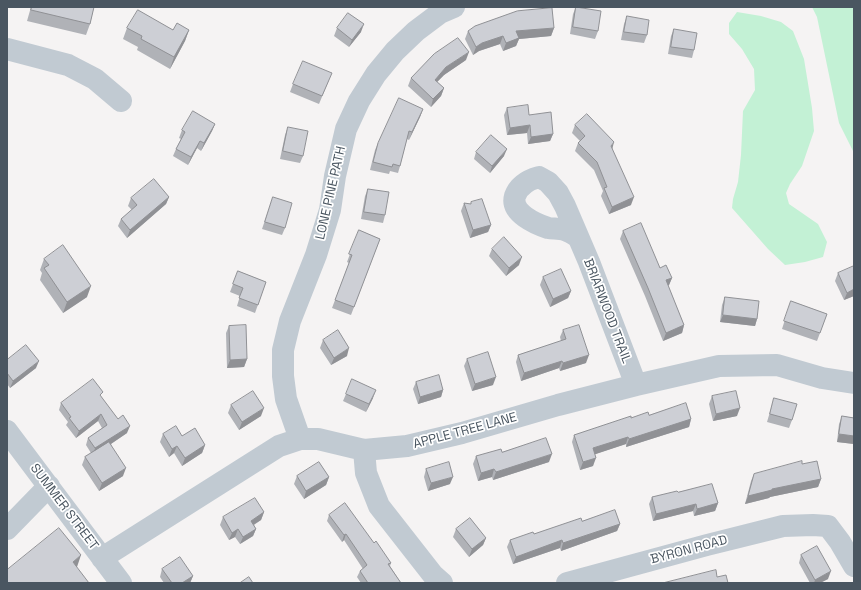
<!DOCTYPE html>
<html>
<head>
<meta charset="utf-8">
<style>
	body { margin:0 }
	#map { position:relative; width:861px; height:590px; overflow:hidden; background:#f5f3f3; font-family:"Space Grotesk",sans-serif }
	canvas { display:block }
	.frame { position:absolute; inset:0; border:8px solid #4a5661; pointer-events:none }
</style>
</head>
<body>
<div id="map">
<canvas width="861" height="590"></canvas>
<div class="frame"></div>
</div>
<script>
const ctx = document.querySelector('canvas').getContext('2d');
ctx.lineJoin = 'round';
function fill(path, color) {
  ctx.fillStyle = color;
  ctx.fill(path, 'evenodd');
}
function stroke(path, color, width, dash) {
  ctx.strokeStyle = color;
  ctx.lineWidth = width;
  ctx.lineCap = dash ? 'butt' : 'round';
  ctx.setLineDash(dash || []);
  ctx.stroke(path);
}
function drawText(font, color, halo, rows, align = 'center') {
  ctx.font = font + ' "Space Grotesk",sans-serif';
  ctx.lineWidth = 3.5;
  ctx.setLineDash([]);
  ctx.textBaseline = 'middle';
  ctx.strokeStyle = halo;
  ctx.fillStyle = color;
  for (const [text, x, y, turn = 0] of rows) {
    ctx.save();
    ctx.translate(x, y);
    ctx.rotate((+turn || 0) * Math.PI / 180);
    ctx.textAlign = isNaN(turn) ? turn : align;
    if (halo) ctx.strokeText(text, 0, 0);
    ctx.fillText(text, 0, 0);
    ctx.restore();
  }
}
const green = new Path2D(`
	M812,7H854V152L853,151L839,123L817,17Z
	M737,12L761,16L781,22L793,31L804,59L812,108L814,131L802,166L790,184L786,193L789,204L818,224L827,242L823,257L805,262L785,265L768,249L732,208L733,199L738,182L741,155L743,111L755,90L754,69L742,49L729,34V23Z`);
const minor = new Path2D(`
	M7,49L68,65L95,79L121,101
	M578,237C574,235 571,232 567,231C561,228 554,229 548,228C536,224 510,213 515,196C519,185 528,180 539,177L548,182L558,193L565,206L589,262L636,385
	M7,431L121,583
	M300,439L286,399L283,376V350L290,321L316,255L330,210L335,176L346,129L359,101L376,74L395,51L416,31L440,13L454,7
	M364,450L366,473L379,506L433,575L442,583
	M7,529L49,486
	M102,558L279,446L300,439H318L364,450L407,446L462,433L558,405L636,385L719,366L777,365L822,378L854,383
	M567,583L707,545L783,526L813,525L828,526L840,542L854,566`);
const wall = new Path2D(`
	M31,7H94L90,24L86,35L27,21Z
	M576,7L598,31L595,39L570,34L573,14Z
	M627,16L647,35L644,43L621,40L624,24Z
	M127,28L189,30L185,41L170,69L137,50L138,47L123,39Z
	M337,28L361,32L349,47L334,36Z
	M554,28L551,36L519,39L516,46L503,51L500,44L479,51L473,55L465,39L468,31Z
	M674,29L694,50L692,58L668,54L671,36Z
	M466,60L444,75L437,82L444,88L441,96L431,107L408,86L411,78Z
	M329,80L319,104L290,92L293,84Z
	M507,108L529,115L553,134L550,141L528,144L527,133L507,135L504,115Z
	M423,109L420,117L409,140L407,139L400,166L398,173L390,171L389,174L370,170L375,150L378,143Z
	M215,124L212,131L201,151L197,148L188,165L173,156L176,149L181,139L179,138L182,130Z
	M575,125L612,149L631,205L609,214L601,196L603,191L594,170L575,151L578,143L580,141L572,133Z
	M288,127L303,156L300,163L280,159L285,135Z
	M476,152L504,156L490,173L474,159Z
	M368,189L385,215L383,223L361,219L365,196Z
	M169,197L166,204L127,238L118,226L121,219L132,210L128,206L131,198Z
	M273,197L285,228L282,235L262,229Z
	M464,203L470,204L491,225L488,232L470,238L461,211Z
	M359,230L380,239L351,315L332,308L349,263L347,262Z
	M623,231L660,268L672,278L669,285L668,286L684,325L682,333L663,341L645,296L620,239Z
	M492,249L519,265L506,276L489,256Z
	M44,259L87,297L63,313L40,280L42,273L40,270Z
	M238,271L266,282L255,313L237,306L240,296L230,292Z
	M838,273L854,296L844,300L835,281Z
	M543,277L571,291L568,298L550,307L540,285Z
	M725,297L757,319L755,326L720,322L722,305Z
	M791,301L827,314L817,341L782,329Z
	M229,326L247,359L244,367L227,368L226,333Z
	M563,330L586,363L560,371L559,368L521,381L516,362L518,355L561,341L560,337Z
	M323,340L347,356L331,365L320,348Z
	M467,359L493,385L472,391L464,366Z
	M7,360L36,368L10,388L7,384Z
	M416,382L443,390L441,397L418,404L413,389Z
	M346,394L373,398L366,412L343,401Z
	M712,396L737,416L713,421L709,404Z
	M101,397L127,433L111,444L123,476L99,491L82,465L85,457L91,453L86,445L88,438L102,428L98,421L76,438L66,425L68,422L59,410L61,403Z
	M774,398L792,420L789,428L767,422Z
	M231,405L261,416L239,430L228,413Z
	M649,415L691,419L689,427L626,447V444L595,454L593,466L580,470L572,442L574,435L631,418Z
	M842,416L854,418V444L837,442L839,424Z
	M163,434L182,436L205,445L202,453L182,466L174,453L169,457L160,442Z
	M502,452L549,462L493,480L492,477L478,481L473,464L476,456Z
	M802,464L821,479L818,487L770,497L769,498L745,504L751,481L754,474Z
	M426,469L450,484L428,491L424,477Z
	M297,476L329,477L326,485L304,499L294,484Z
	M678,492L718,503L715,511L694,516L693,511L653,521L649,504L652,497Z
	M264,512L261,520L254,525L256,529L253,536L240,544L235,537L229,540L220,525L223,517Z
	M329,515L374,543L391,563L390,566L401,583H361L357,577L360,571L363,569L344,540L342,542L327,521Z
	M582,521L620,524L617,531L561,551L560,548L513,564L507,547L510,540L534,534Z
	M456,529L486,538L483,545L469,557L453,537Z
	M801,555L828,579L820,583H810L799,563Z
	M162,569L193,576L190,583H164L160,577Z`);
const shadedWall = new Path2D(`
	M364,24L361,32L349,47L352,40Z
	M554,28L551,36L519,39L516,46L503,51L506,43L516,31Z
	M189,30L185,41L170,69L174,57Z
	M503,36L500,44L479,51L473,55L476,47L482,43Z
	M469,52L466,60L444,75L432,87L435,80L446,67Z
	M444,88L441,96L431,107L433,99Z
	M423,109L420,117L409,140L412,132Z
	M215,124L212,131L201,151L204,143Z
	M530,125L527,133L507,135L510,128Z
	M553,134L550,141L528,144L531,137Z
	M200,141L197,148L188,165L191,157Z
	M614,142L612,150L611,146Z
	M507,149L504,156L490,173L492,166Z
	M169,197L166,204L127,238L130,230Z
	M634,197L631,205L609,214L612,207Z
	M491,225L488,232L470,238L473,230Z
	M522,257L519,265L506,276L509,268Z
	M672,278L669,285L664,288L666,280Z
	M91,286L87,297L63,313L67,302Z
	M854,289V296L844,300L847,293Z
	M571,291L568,298L550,307L553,299Z
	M723,315L757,319L755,326L720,322Z
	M684,325L682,333L663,341L666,333Z
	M349,348L347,356L331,365L334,358Z
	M589,355L586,363L560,371L563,363Z
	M247,359L244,367L227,368L230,360Z
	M39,361L36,368L10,388L13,381Z
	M562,361L559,368L521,381L524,373Z
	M496,377L493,385L472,391L475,384Z
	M376,390L373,398L366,412L369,404Z
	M443,390L441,397L418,404L420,397Z
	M264,408L261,416L239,430L242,422Z
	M740,408L737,416L713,421L716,414Z
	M101,414L98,421L76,438L79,431Z
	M691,419L689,427L626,447L629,439Z
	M130,426L127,433L93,456L95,448Z
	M839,434L854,436V444L837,442Z
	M628,437L626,444L590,456L593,448Z
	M205,445L202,453L182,466L185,458Z
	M177,446L174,453L169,457L172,449Z
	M552,454L549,462L493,480L496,472Z
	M596,458L593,466L580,470L583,462Z
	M126,468L123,476L99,491L102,483Z
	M494,469L492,477L478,481L481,473Z
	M329,477L326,485L304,499L306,491Z
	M453,477L450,484L428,491L431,483Z
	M821,479L818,487L770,497L769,498L745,504L748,496L772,489Z
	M718,503L715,511L694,516L697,509Z
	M696,504L693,511L653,521L656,514Z
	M264,512L261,520L248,528L251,521Z
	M620,524L617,531L561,551L563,543Z
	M238,529L235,537L229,540L232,533Z
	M256,529L253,536L240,544L243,537Z
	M346,534L344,540L342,542L344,535Z
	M486,538L483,545L469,557L472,549Z
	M562,540L560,548L513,564L516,557Z
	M81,555L76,570L73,562Z
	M831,571L828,579L820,583H814L815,580Z
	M193,576L190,583H182Z`);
const building = new Path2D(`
	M32,7H94L90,24L31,10Z
	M576,7L601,11L598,31L573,27Z
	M552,8L554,28L516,31L519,38L506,43L503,36L482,43L476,47L468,31L475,26L517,11Z
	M138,10L173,30L177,23L189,30L174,57L141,39L142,36L127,28Z
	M348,13L364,24L352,40L337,28Z
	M627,16L649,20L647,35L624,32Z
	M674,29L697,33L694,50L671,47Z
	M458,38L469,52L446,67L435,80L444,88L433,99L411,78L434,54Z
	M303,61L332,73L322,96L293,84Z
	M399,98L423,109L412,132L409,131L400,166L393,164L392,167L373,162L378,143Z
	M528,105L529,115L551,112L553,134L531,137L530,125L510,128L507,108Z
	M193,111L215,124L204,143L200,141L191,157L176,149L185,132L182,130Z
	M587,114L614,142L611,146L634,197L612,207L604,188L607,187L597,162L578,143L585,136L575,125Z
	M288,127L308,131L303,156L283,151Z
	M491,135L507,149L492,166L476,152Z
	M154,179L169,197L130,230L121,219L137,205L131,198Z
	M368,189L389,192L385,215L364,212Z
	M273,197L292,203L285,228L265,222Z
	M482,199L491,225L473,230L464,203L471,204V202Z
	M641,223L660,268L666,265L672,278L666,280L684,325L666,333L648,288L623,231Z
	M359,230L380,239L354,307L335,300L352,255L349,254Z
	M504,237L522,257L509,268L492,249Z
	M63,245L91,286L67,302L44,268L49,265L44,259Z
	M854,266V289L847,293L838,273Z
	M561,269L571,291L553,299L543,277Z
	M238,271L266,282L258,305L239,298L243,288L233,284Z
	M725,297L759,301L757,319L723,315Z
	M791,301L827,314L820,333L784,321Z
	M246,325L247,359L230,360L229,326Z
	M579,325L589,355L563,363L562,361L524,373L518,355L566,339L563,330Z
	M338,330L349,348L334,358L323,340Z
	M26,345L39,361L13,381L7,373V360Z
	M488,352L496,377L475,384L467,359Z
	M439,375L443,390L420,397L416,382Z
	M93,379L103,392L100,395L118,419L123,415L130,426L95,448L88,438L107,425L101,414L79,431L69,418L71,417L61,403Z
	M352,379L376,390L369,404L346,394Z
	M253,391L264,408L242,422L231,405Z
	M736,391L740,408L716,414L712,396Z
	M774,398L797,404L792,420L770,414Z
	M686,403L691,419L629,439L628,437L593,448L596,458L583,462L574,435L631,416V418L648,412L649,415Z
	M842,416L854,418V436L839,434Z
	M176,426L182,436L195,428L205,445L185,458L177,446L172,449L163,434Z
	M546,438L552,454L496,472L494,469L481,473L476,456L501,449L502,452Z
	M109,442L126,468L102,483L85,457Z
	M802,461V464L817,461L821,479L772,489V490L748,496L754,474Z
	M319,462L329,477L306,491L297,476Z
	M449,462L453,477L431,483L426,469Z
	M712,484L718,503L697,509L696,504L656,514L652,497L677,491L678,492Z
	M255,498L264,512L251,521L256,529L243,537L238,529L232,533L223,517Z
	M345,503L374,543L376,541L391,563L388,564L401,583H368L360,571L367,565L346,534L344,535L329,515Z
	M615,510L620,524L563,543L562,540L516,557L510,540L533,532L534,534L581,518L582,521Z
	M470,518L486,538L472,549L456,529Z
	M59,528L81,555L73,562L89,583H7V570Z
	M817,546L831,571L815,580L801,555Z
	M180,557L193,576L182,583H172L162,569Z
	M716,570L717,577L726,575L728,583H663Z
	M249,577L253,583H240Z`);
const streetNames = [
	["LONE PINE PATH",331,193,-77],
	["BRIARWOOD TRAIL",607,311,69],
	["APPLE TREE LANE",465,431,-15],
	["SUMMER STREET",64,507,53],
	["BYRON ROAD",689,550,-15]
];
fill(green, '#c3f1d5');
stroke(minor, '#c1cad2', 22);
fill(wall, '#b0b2b7');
fill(shadedWall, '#909195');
fill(building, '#cdcfd5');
stroke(building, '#909195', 1);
drawText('13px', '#4a5661', '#fff', streetNames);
</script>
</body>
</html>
